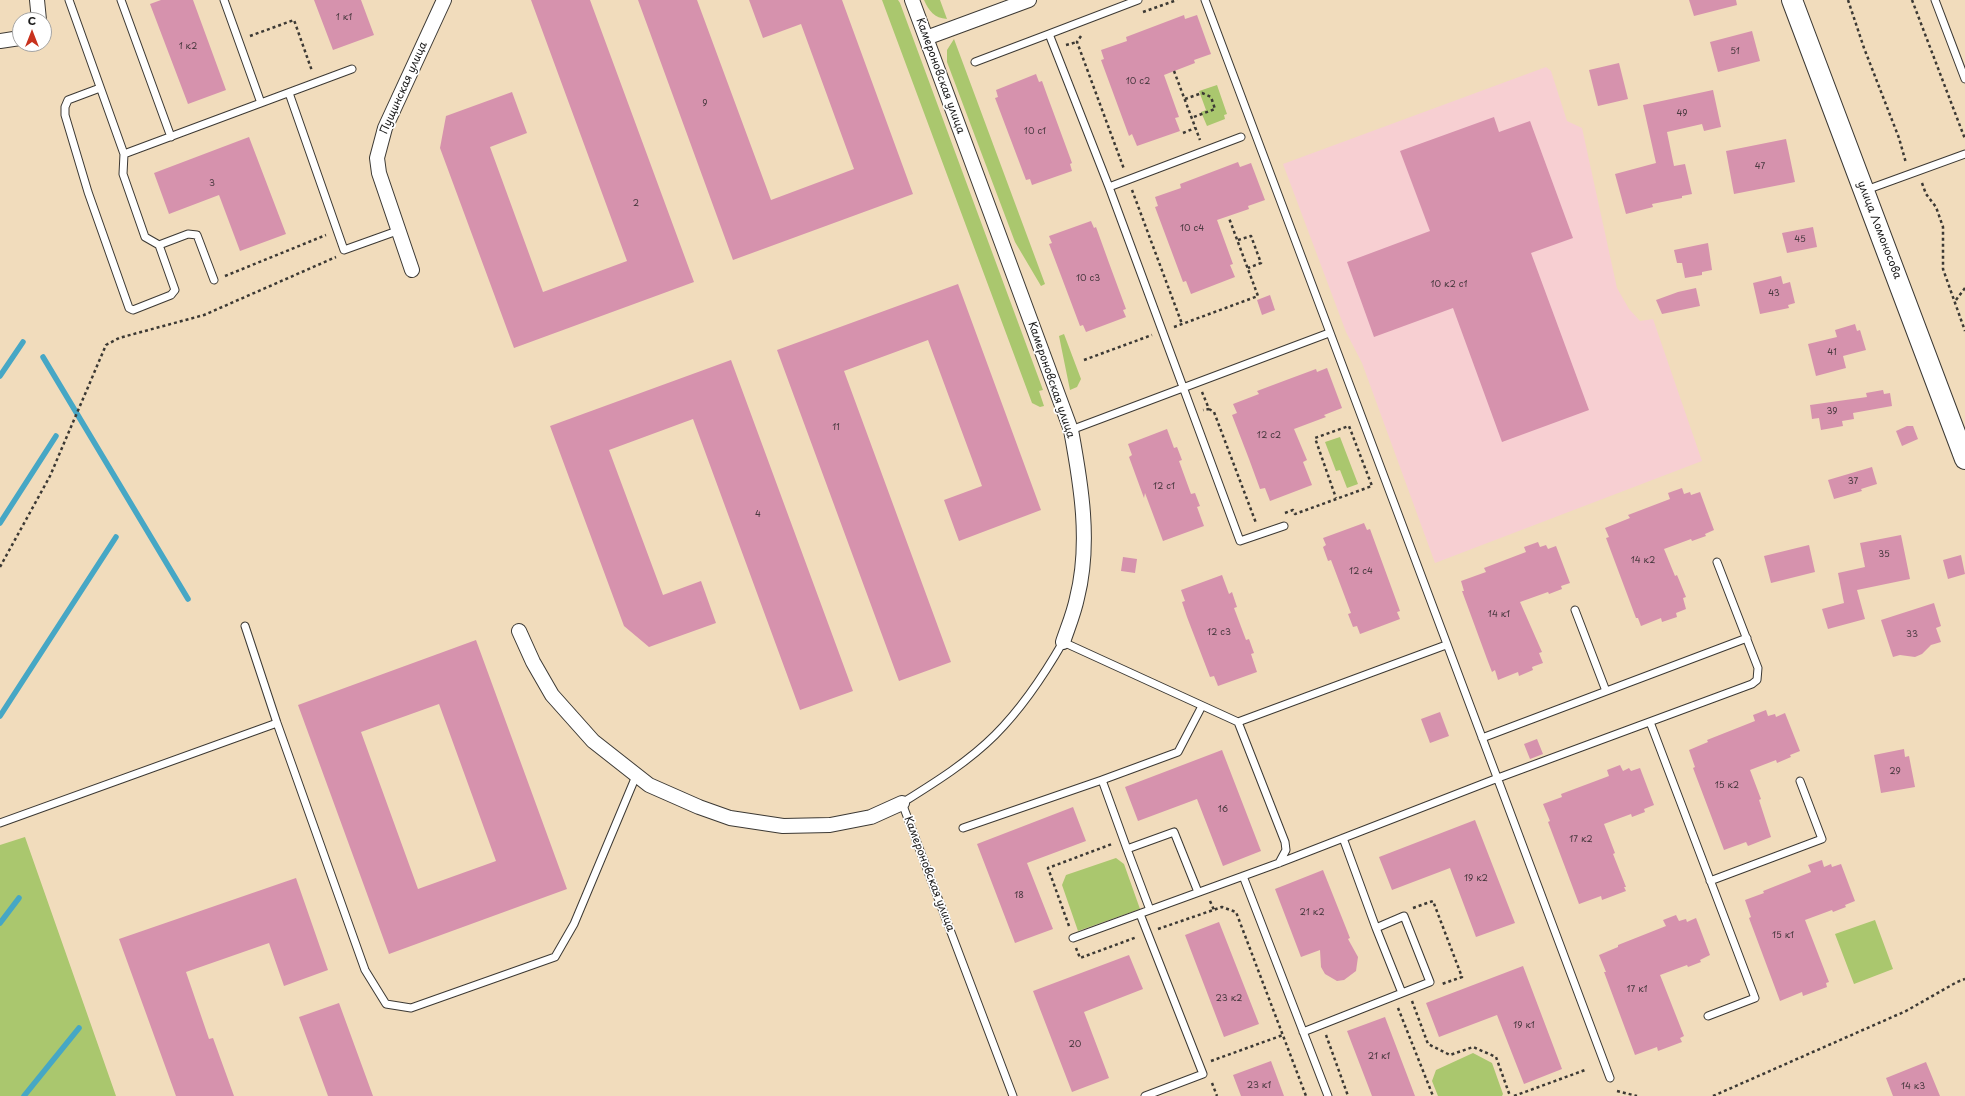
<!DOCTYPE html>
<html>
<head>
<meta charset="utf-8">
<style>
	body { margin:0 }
	#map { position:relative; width:1965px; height:1096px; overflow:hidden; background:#f1dcbc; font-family:"Playpen Sans",sans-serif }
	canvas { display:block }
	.north { position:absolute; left:12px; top:12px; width:40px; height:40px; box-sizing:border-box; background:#fff; border:1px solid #a4a4a4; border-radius:50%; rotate:0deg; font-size:11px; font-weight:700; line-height:16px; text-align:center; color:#1c1c1c }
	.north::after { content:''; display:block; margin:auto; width:14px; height:18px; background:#c8321e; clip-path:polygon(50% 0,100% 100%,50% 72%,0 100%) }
</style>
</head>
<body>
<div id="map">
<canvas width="1965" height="1096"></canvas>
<div class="north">С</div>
</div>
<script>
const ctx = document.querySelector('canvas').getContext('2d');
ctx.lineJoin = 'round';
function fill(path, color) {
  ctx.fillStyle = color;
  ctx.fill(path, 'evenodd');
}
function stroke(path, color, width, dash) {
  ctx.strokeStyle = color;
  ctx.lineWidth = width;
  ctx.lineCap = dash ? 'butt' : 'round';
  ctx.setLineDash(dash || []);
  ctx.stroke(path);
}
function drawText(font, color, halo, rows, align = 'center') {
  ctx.font = font + ' "Playpen Sans",sans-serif';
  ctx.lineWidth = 3.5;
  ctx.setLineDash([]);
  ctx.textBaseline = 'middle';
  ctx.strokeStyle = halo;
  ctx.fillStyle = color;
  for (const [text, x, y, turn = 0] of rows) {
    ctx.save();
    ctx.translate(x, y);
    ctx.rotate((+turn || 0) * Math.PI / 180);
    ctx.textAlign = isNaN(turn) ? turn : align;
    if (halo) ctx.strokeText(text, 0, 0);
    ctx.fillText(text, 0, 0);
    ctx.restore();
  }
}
const built = new Path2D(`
	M1546,67L1551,71L1567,121L1582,128L1617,288L1629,309L1640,321L1653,319L1702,461L1435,563L1362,363L1346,332L1283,164Z`);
const green = new Path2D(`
	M882,0H898L900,3L1043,390L1039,391L1044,406L1040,407L1032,403Z
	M924,0H940L947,19C934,18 929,11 924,0Z
	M954,39L1045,284L1041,286L1015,242L947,62V50Z
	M1217,85L1227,114L1224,115L1225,119L1207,126L1201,112L1206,110L1199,91Z
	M1064,334L1081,379L1077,387L1070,390L1059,336Z
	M1340,437L1358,484L1347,488L1340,470L1336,471L1325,442Z
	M25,837L116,1096H0V845Z
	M1116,858L1124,864L1140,909L1078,931L1062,885L1066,875Z
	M1875,920L1893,969L1854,984L1835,934Z
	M1473,1053L1492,1063L1503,1094L1502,1096H1438L1432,1081L1436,1070Z`);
const stream = new Path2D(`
	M43,357L188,599
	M0,376L23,342
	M0,523L56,436
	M0,716L116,537
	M0,923L19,898
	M24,1096L79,1028`);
const building = new Path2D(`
	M161,0H193L226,90L188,104L150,4Z
	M314,0H361L374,35L333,50Z
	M531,0H590L694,282L514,348L440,148L446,116L512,92L527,133L490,147L543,292L627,261Z
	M638,0H697L771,200L854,169L801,24L763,38L749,0H842L913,194L733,260Z
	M1689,0H1736L1737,5L1694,16Z
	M1184,15L1185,19L1197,15L1211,54L1194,60L1195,63L1164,75L1179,117L1175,118L1180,131L1137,146L1132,134L1129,136L1101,60L1104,59L1101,50L1127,41L1126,37Z
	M1752,31L1760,61L1718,72L1710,42Z
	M1619,63L1628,99L1598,106L1589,70Z
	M1036,74L1039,82L1042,81L1047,95L1072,163L1070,164L1072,171L1032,185L1030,179L1026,180L995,98L998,97L996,90Z
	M1713,90L1721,127L1704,131L1702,124L1667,132L1674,166L1685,164L1692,194L1682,196V198L1652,204L1653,207L1626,214L1615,174L1656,163L1643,105Z
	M1494,117L1499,132L1530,121L1573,238L1531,253L1589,410L1502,442L1453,308L1374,337L1347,262L1430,231L1400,151Z
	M249,137L286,234L240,251L219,195L169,214L154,173Z
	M1786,139L1795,182L1734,194L1726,151Z
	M1238,162L1240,167L1251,163L1265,200L1248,206L1249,209L1217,220L1233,264L1230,265L1235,277L1191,294L1186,281L1183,282L1155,207L1158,206L1155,197L1181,188L1180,184Z
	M1091,221L1094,228L1096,227L1109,263L1126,309L1123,310L1126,317L1086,332L1083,325L1080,326L1060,273L1049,244L1052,243L1049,236Z
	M1813,227L1817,247L1787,253L1782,233Z
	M1708,243L1712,270L1702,272V275L1685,278L1682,263H1677L1674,250Z
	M1781,276L1783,284L1790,282L1795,303L1788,305L1789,308L1760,314L1753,283Z
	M958,284L1041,510L959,541L944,500L982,486L928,340L844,371L951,662L899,681L777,350Z
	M1696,288L1700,306L1662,314L1656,300L1678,292Z
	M1270,295L1275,310L1262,315L1257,300Z
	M1855,324L1857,331L1860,330L1866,350L1843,356L1846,368L1816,376L1808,344L1837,337L1835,330Z
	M731,360L853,691L800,710L693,419L609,450L663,595L701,581L716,623L649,647L624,626L550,426Z
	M1327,368L1342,408L1324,415L1326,417L1294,429L1307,460L1303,462L1312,485L1270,501L1265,488L1260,489L1249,459L1232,415L1237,413L1233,404L1259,394L1257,391L1289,379L1316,369L1317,372Z
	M1883,390L1884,394L1890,393L1892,406L1853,413L1854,419L1842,421L1843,426L1821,430L1819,418L1812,419L1810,405L1867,397L1866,393Z
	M1907,426H1913L1918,439L1902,446L1896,431Z
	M1167,429L1174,448L1177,447L1182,460L1179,461L1191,494L1195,493L1200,506L1197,507L1204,526L1163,541L1145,493L1144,498L1129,457L1132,455L1128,444Z
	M1872,467L1877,484L1861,489L1862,491L1834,499L1828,480Z
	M1682,488L1684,494L1690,492L1691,495L1700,492L1714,530L1705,534L1706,536L1692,541L1691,539L1664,549L1675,576L1677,575L1686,597L1683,598L1686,609L1676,613L1677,617L1662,622L1661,618L1641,626L1638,618H1636L1606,538L1609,537L1605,528L1630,518L1628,515L1670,499L1668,493Z
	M1364,523L1367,530L1370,529L1400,611L1397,612L1400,619L1360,634L1357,626L1353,627L1348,614L1351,613L1331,560L1328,561L1323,547L1326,545L1323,538Z
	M1901,535L1910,579L1857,590L1865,619L1828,629L1822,609L1844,603L1838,573L1865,567L1860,543Z
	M1538,542L1540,547L1546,545L1548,549L1556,546L1570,583L1561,586L1562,589L1549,594L1548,592L1520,602L1542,652L1539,653L1543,663L1532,667L1533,670L1519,676L1518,672L1498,680L1495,670L1492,672L1487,659L1462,591H1464L1461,581L1486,572L1484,568L1526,552L1524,547Z
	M1809,545L1815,572L1771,583L1764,556Z
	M1961,555L1965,574L1948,579L1943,560Z
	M1123,557L1137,559L1135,573L1121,571Z
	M1222,575L1229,594L1232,592L1237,607L1234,608L1246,640L1249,639L1254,653L1251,654L1257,672L1218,686L1214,676L1210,677L1187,617L1182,602L1185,601L1181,590Z
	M1934,603L1941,626L1936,628L1941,642L1931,645L1922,654L1915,657L1900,655L1893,657L1881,620Z
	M476,640L567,889L389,954L298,705ZM439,704L496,861L418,889L361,732Z
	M1766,710L1768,716L1775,714L1776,717L1785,713L1800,751L1790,755L1791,757L1777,763L1776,760L1750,770L1761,799L1759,800L1771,837L1748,846L1746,842L1724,850L1693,768L1695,767L1689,750L1708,742L1707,740L1755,721L1753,715Z
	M1440,712L1449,736L1430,743L1421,719Z
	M1537,739L1543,754L1530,759L1524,744Z
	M1904,749L1905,757L1909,756L1915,787L1881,793L1874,755Z
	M1222,750L1261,851L1223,866L1197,799L1138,821L1125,787Z
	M1620,765L1623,771L1629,768L1631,771L1640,768L1654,805L1644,809L1645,812L1632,817L1631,814L1604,824L1615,853L1613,854L1626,887H1624L1626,891L1602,900L1601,896L1579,904L1548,822L1550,821L1543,804L1562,797L1561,794L1609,776L1607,770Z
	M1073,807L1086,841L1027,863L1053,929L1015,943L977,844Z
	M1475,820L1515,923L1476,937L1450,868L1392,890L1379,857Z
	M1822,860L1824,867L1831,864L1832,867L1841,864L1855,901L1845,905L1846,907L1833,912L1832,910L1805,920L1829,982L1826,983L1827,987L1803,996L1802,992L1780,1001L1749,918L1751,917L1745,900L1764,893L1763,891L1811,872L1808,865Z
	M1323,870L1350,938L1348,939L1358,957L1356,971L1344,980L1337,981L1325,974L1321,967L1320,950L1301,957L1275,889Z
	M296,878L328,970L284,986L269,943L186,972L209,1039L213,1038L234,1096H176L119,939Z
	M1676,915L1679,921L1686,919L1687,922L1696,918L1710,955L1700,960L1701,962L1688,967L1687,965L1660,975L1684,1036L1680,1038L1682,1042L1658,1051L1657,1047L1635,1055L1604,972H1606L1599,955L1618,947V945L1666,926L1663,920Z
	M1219,922L1259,1024L1224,1037L1185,935Z
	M1129,955L1143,989L1084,1012L1109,1078L1072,1092L1033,991Z
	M1523,966L1562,1069L1524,1084L1497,1015L1439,1037L1426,1003Z
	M339,1003L373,1096H328L299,1017Z
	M1385,1017L1415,1096H1372L1347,1031Z
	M1271,1061L1284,1096H1241L1233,1075Z
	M1926,1062L1940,1096H1893L1886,1078Z`);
const path = new Path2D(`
	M1848,0L1864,48L1899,138L1906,163
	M1912,0L1965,139
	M1143,12L1177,0
	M250,36L294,20L312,71
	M1081,36L1077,42L1124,169
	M1066,45L1077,42
	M1174,71L1200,140
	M1185,99L1202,93L1211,97L1215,109L1191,118
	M1183,133L1195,128
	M1922,183L1926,194L1936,207L1943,227V269L1965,331
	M1132,190L1182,324
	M1238,240L1251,236L1261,263L1248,268
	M225,276L326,235
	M1956,300L1965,288
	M1174,327L1258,296L1229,218
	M1084,360L1152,335
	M1202,392L1209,409L1203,410
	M1209,409L1214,412L1256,523
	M1285,513L1293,510L1295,514L1372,486L1349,426L1315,438L1336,498
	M0,567L50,476L106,345L119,338L204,315L336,257
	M1210,901L1214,910
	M1413,908L1433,901L1462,977L1442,984
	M1069,926L1048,868L1112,844
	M1158,929L1222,907L1236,912L1306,1096
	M1076,948L1080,958L1137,937
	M1412,1001L1428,1044L1450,1055L1473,1047L1496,1057L1510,1096
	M1398,1008L1433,1096
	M1326,1035L1348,1096
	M1211,1061L1283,1035
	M1212,1083L1217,1096
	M1617,1091L1637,1096
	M1514,1096L1585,1070
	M1713,1096L1906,1011L1957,982L1965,979`);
const lane = new Path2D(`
	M69,0L124,154L123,174L145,237L159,245L175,290L171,295L133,310L129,308L88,192L65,115V107L68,100L100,88
	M121,0L171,137
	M224,0L261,103
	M1138,0L1049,34L1109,187L1240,541L1284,526
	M1205,0L1610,1078
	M1935,0L1965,79
	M975,62L1049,34
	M289,93L344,250L397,231
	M124,154L352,69
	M1109,187L1241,137
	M1866,190L1965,154
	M159,245L188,234L197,235L214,280
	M1071,430L1329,333
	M1575,610L1606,691
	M245,626L277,723L365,970L386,1004L411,1008L555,957L574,924L636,776
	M1238,722L1285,842L1286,850L1279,863
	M1650,722L1755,998L1708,1016
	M1482,738L1747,638
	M0,823L277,723
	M963,828L1102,780
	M1343,838L1376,928
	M1127,849L1102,780L1178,752L1202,706
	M1243,876L1328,1096
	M1710,881L1822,839L1800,781
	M1150,910L1127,849L1174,832L1198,892
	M1140,914L1203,1074L1145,1096
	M1073,938L1279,863L1498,778L1752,684L1757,680L1758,668L1717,562
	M1303,1032L1430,982L1404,916L1376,928L1402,993
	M1013,1096L902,803C934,783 968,762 995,735C1022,708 1044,675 1063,642L1238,722L1446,645`);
const street = new Path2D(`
	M37,0L39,20
	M912,0L1071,430C1081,484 1091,543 1077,598C1074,613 1068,627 1063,642
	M926,38L1029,0
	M0,41L20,38
	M412,270L379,173L377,158L385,128L444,0
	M519,631L533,662L552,695L593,741L649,785L699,807L730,818L783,826L830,825L871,817L902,803`);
const secondary = new Path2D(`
	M1792,0L1965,459`);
const numberNames = [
	["1 к1",344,18],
	["1 к2",188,47],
	["51",1735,52],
	["10 с2",1138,82],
	["9",705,104],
	["49",1682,114],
	["10 с1",1035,132],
	["47",1760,167],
	["3",212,184],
	["2",636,204],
	["10 с4",1192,229],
	["45",1800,240],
	["10 с3",1088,279],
	["10 к2 с1",1449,285],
	["43",1774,294],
	["41",1832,353],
	["39",1832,412],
	["11",836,428],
	["12 с2",1269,436],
	["37",1853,482],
	["12 с1",1164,487],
	["4",758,515],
	["35",1884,555],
	["14 к2",1643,561],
	["12 с4",1361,572],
	["14 к1",1499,615],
	["12 с3",1219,633],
	["33",1912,635],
	["29",1895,772],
	["15 к2",1727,786],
	["16",1223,810],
	["17 к2",1581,840],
	["19 к2",1476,879],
	["18",1019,896],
	["21 к2",1312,913],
	["15 к1",1783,936],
	["17 к1",1637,990],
	["23 к2",1229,999],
	["19 к1",1524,1026],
	["20",1075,1045],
	["21 к1",1379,1057],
	["23 к1",1259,1086],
	["14 к3",1913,1087]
];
const streetNames = [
	["Камероновская улица",940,76,70],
	["Пущинская улица",404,88,-66],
	["улица Ломоносова",1879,230,69],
	["Камероновская улица",1051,380,71],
	["Камероновская улица",929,874,69]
];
fill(built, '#f7cfd2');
fill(green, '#aac76e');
stroke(stream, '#46a7c5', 5.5);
fill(building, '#d692ad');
stroke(lane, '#3c3934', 9);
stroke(street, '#3c3934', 16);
stroke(secondary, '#3c3934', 22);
stroke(path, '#3c3934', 2.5, [3, 3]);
stroke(lane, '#fff', 7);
stroke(street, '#fff', 14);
stroke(secondary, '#fff', 20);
drawText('9px', '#4a3a40', null, numberNames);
drawText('11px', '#1c1c1c', '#fff', streetNames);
</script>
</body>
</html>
